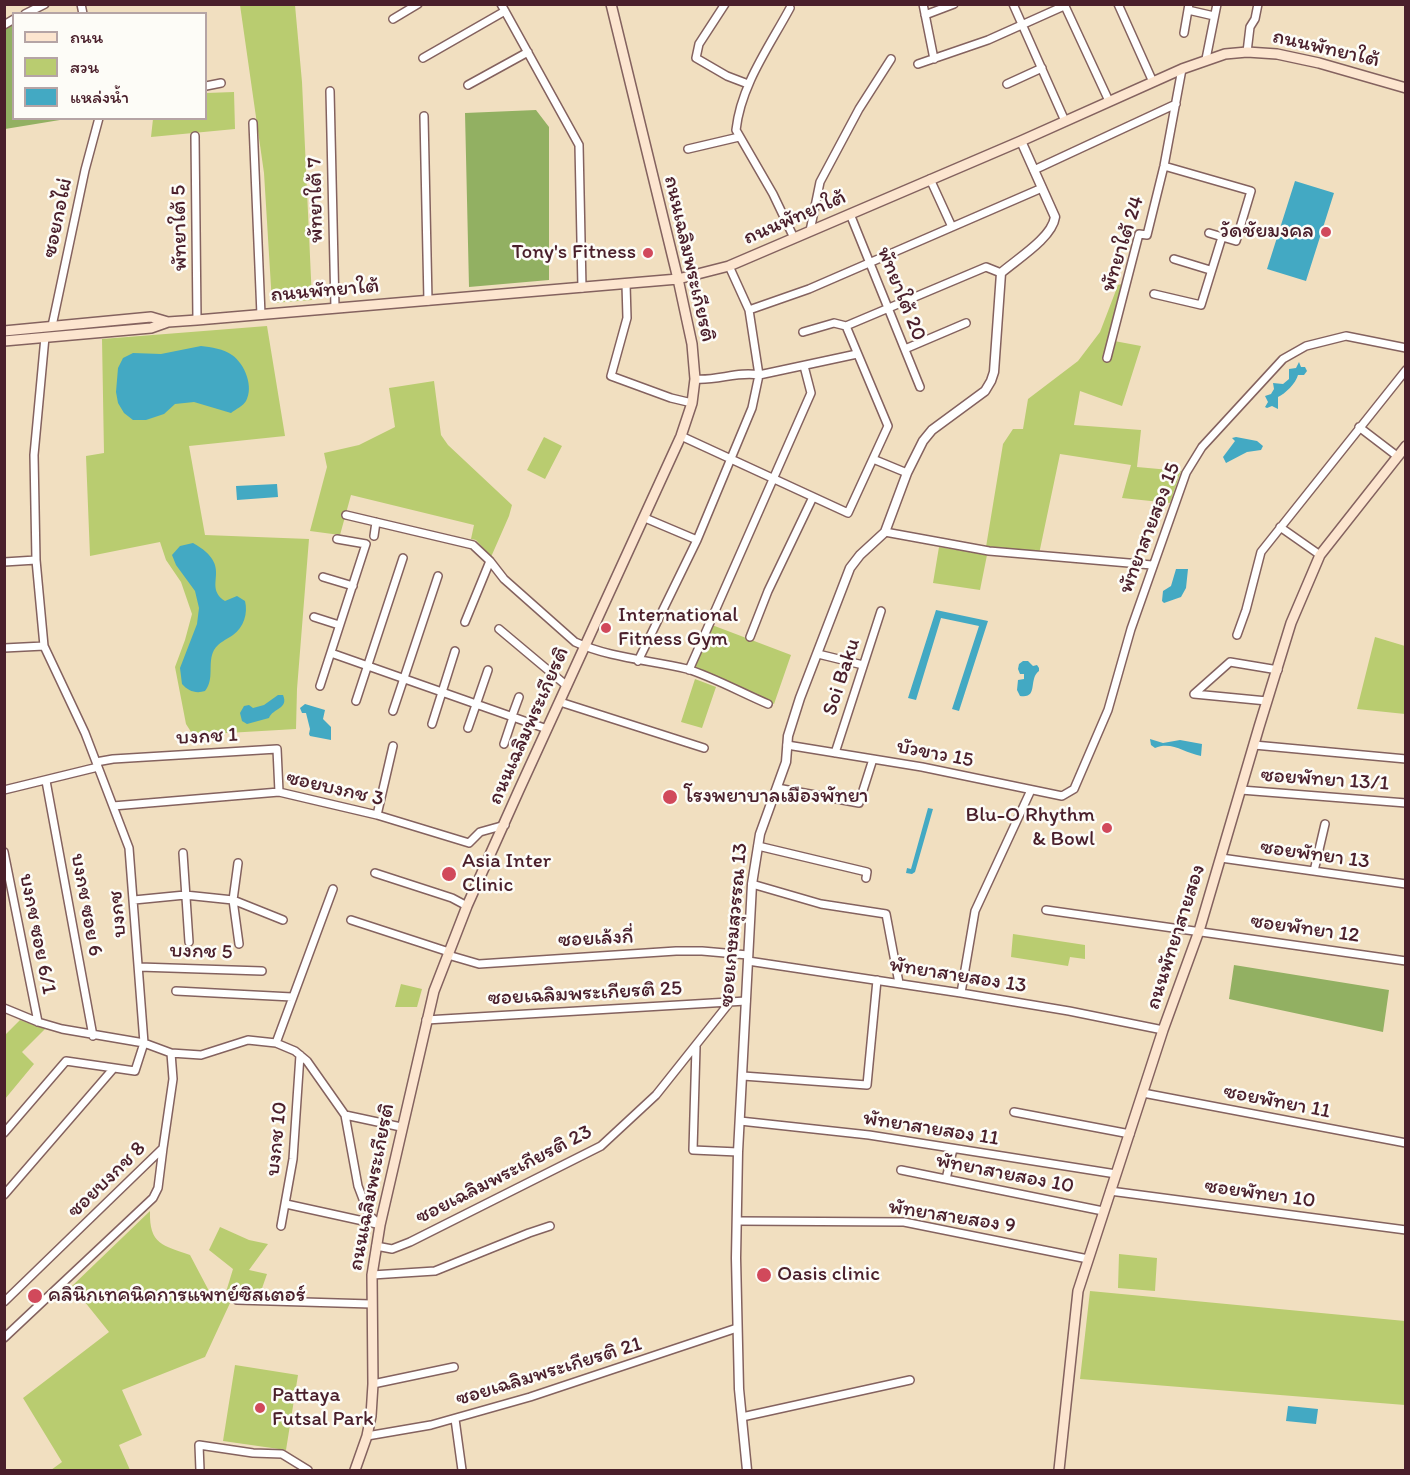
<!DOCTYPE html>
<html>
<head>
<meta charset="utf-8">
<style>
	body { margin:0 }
	#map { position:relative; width:1410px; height:1475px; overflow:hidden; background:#f1dfc0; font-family:Itim,"Playpen Sans Thai",sans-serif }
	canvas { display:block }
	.frame { position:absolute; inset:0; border:6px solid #4a1f2b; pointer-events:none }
	.legend { position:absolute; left:12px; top:12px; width:195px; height:108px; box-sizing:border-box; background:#fdfcf7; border:2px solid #b5a4a5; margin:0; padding:8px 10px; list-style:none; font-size:18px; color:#4a1f2b }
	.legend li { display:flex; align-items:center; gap:12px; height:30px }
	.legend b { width:30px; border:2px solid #b5a4a5 }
</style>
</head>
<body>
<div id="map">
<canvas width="1410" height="1475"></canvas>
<div class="frame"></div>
<ul class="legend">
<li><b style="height:8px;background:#fce5cf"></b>ถนน</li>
<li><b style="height:16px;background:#b9cc70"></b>สวน</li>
<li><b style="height:16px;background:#43a9c3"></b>แหล่งน้ำ</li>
</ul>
</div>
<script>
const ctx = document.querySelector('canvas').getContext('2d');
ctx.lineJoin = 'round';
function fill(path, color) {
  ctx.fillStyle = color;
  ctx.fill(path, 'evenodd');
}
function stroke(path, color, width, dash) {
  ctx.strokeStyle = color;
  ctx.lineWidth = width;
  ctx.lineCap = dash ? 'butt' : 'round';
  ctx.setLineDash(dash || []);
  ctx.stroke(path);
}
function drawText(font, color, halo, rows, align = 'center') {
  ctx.font = font + ' Itim,"Playpen Sans Thai",sans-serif';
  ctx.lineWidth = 5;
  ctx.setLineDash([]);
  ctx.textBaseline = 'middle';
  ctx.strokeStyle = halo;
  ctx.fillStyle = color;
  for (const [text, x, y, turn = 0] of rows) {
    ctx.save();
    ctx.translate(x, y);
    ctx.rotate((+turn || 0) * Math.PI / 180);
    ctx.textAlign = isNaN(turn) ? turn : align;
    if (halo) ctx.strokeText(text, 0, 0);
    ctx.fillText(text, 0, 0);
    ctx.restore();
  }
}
const green = new Path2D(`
	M240,5H295L302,82L312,300L272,303L264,173Z
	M234,92L235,129L151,137L153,119L206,118V93Z
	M1125,283L1109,340L1141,346L1122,406L1080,391L1074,425L1141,430L1137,467L1181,471L1170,503L1122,498L1131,465L1060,454L1039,554L986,547L1003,444L1013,429H1023L1028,399L1078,361L1100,332L1118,285Z
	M267,326L285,436L189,446L205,535L309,539L297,689L296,729L193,735L186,724L175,667L185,640L192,614L181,582L166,560L160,542L90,556L86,456L104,453L102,339Z
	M434,381L441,435L448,445L512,505L509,516L491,557L476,540L471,539L474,525L351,495L340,535L310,531L327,467L324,453L359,445L395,427L389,388Z
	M544,437L562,446L545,479L527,470Z
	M939,547L987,555L980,590L933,583Z
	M712,625L791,655L774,704L695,670L693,667Z
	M1375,637L1405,646V714L1357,709Z
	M695,679L716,687L702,728L681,722Z
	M1013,934L1085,945V959L1070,957L1068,966L1011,957Z
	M401,984L422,989L417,1007H395Z
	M20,1020L45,1029L22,1052L34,1064L5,1099V1035Z
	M150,1211C149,1245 163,1245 190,1255L209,1291L230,1303L205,1357L122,1390L142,1435L119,1445L130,1470H51L62,1462L23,1398L109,1332L72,1286Z
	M220,1227L249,1240L268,1244L249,1270L267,1274L260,1294L245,1289L241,1297H233L226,1292L233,1269L209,1250Z
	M1119,1254L1157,1258L1155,1291L1118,1288Z
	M1090,1291L1405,1321V1405L1080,1379Z
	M235,1365L298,1375L286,1450L223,1441Z`);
const forest = new Path2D(`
	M13,23L14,118L66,119L5,129V29Z
	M536,110L549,127V280L469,287L465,113Z
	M1234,965L1389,990L1383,1032L1229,999Z`);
const water = new Path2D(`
	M1295,181L1334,193L1306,281L1267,269Z
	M201,346C211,347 224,349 232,355C245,364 254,387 246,401C243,406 236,409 231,413L194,402L175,404L164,414L146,420H133L124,413L118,403L116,392L118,368L123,358L133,353L161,354Z
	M1299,362L1301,367H1305L1307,371L1304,375H1298C1296,383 1285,394 1278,397V409L1272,406L1267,408L1265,407L1268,402L1265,396L1271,394L1274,389L1273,383L1283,384L1289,379V369L1296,368Z
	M1236,437L1257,441L1263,446L1261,450L1247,452L1226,463L1223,457L1235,441L1232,438Z
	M277,484L278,497L237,500L236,486Z
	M193,543C236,567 201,585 225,601L237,596L245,601C248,613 244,627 233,635C226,640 219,642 214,650C207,663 215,679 205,691C196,694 188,691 182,684L180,668L197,624L199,608L195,591L176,565L172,555L180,546Z
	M1176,569H1188L1186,588L1181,597L1164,603L1162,601L1163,591L1171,586Z
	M936,610L988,621L959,711L952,709L979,626L941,618L916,700L908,698Z
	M1023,661H1028L1033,666L1037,665L1039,668V671C1028,679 1039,699 1020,696L1017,690L1018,680L1024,679V674H1020L1018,669L1019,664Z
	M278,695H283C289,709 273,708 269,718L247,724L242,721L240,713L244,706L249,705L253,708L264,705Z
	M305,704L325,710L323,719L331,727V740L310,736L309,734L310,729L306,713H302L300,708Z
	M1150,739L1163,743L1180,740L1202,744L1201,756C1184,753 1172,741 1155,748L1151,745Z
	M928,808L933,809L915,872L912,874L906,873L907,868L911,869Z
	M1288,1406L1318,1409L1316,1424L1286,1421Z`);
const minor = new Path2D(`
	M81,4L83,14
	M501,4L579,145L582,288
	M725,4L699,44L696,58L727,76L748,84
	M923,4L934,59
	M1013,4L1065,121
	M1064,4L1109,101
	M1118,4L1153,82
	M790,8C769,47 741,85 736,130L773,194L794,238
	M1188,10L1214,16
	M25,14L45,4
	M925,15L954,4
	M393,19L418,4
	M4,25L14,19
	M1184,33L1189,4
	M1247,52L1250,27L1255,19L1258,4
	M423,58L505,11
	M1206,59L1217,4
	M918,64L988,40L1064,6
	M1007,84L1042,68
	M468,85L528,52
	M206,86L221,83
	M330,91L335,308
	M424,116L428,301
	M253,123L261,315
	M195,136L197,320
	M688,149L739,137
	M1164,166L1251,191L1236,241L1209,233
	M1034,170L1176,104
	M930,179L952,227
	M850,214L920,387
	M810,231L820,182L859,109L891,59
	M1174,259L1210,270
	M626,284L627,318L611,376L671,398L692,403
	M1154,294L1201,305L1222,237
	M749,310L809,289L1042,188
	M52,326L85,170L99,118
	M846,326L986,267L1001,273
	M905,349L966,323
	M1107,358L1139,234L1147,235L1164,166L1182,69
	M695,379C717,381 738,371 759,375L857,354
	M1359,427L1397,456
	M681,436L848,513L888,426L846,326L834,323L803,332
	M873,459L907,473
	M346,515L473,545L490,561L504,579L575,642C610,658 649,660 687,669C711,676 744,694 768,704
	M645,518L697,540
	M1280,527L1320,555
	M885,532L989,551L1152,565
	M374,536L376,522
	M4,562L36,560
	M323,577L353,586
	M314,617L339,625
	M465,622L490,561
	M499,629L567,686
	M1237,635L1246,610L1261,552L1406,370
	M750,637L768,591L813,497
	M4,648L44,646
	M331,653L547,729
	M818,654L863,665
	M638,661L697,540L752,408L759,375L749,310L729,266
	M689,670L811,393L804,366
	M320,686L366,544L337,539
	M356,701L403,558
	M1267,701L1194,694L1230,662L1278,670
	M560,702L704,748
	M393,711L438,576
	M512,716L519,697
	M432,724L455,651
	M468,728L488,670
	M504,744L513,717
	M787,745L922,767L1062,796L1074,789L1108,710L1131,629L1186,473L1202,447L1283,359L1306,346L1346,336L1406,348
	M1254,745L1406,759
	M835,753L881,611
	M96,762L113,759L277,749L279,792
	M46,781L93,1036
	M777,788L859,803L873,759
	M4,790L98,767
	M1241,790L1406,803
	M113,806L279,792L377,815L469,843L480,832L505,825
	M377,815L393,746
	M758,846L867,872L866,878
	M4,852L38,1022
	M183,853L189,942
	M1221,858L1406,884
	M238,863L233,900L239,944
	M1314,871L1325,824
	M375,873L452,898L467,906
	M752,884L821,904L886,914L899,983
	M134,900L185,895L233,900L283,920
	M1046,910L1406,961
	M351,920L449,952
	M448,955L479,964L676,951H702L748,955
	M748,961L961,993L1069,1011L1163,1030
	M139,967L262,971
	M176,991L292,997
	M961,993L975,911L1031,790
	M4,1008L38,1022L62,1029L144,1043L171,1053L201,1055L248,1040L276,1043L295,1051L307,1061L345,1115L358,1186L369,1215L380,1225
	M426,1020L746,1001
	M276,1043L333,889
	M696,1047L693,1150L738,1152
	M743,1076L867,1085L877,980
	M1143,1093L1406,1143
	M1014,1112L1130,1134
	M345,1115L401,1127
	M740,1121L869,1135L1116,1174
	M4,1133L66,1061L135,1071L144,1043L129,848L85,733L44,646L36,560L34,455L45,337
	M901,1170L1103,1211
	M946,1179L953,1149
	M1110,1191L1406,1230
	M4,1195L113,1069
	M286,1204L377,1224
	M737,1221L904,1222L1088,1259
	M281,1226L293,1159L300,1055
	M376,1246L392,1249L410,1242L601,1146L656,1095L730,1002
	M372,1275L435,1271L529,1233L550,1226
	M237,1300L371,1304
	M4,1302L163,1148L173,1079L171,1053
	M4,1338L153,1198L158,1188L163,1148
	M373,1384L454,1367
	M742,1417L910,1380
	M455,1419L462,1470
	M367,1436L431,1425L530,1397L737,1328
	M200,1470L199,1445L253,1453L282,1454L308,1470`);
const tertiary = new Path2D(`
	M747,1470L739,1389L736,1258L738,1152L752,884L760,834L786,762L788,736L800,698L850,568L860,555L885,532L907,473L923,441L932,430L985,391L991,381L994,372L1001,273C1017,259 1052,238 1055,217L1021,141`);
const secondary = new Path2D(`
	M4,331L151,317L168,322L197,320L678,279L729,266L1021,141L1182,69L1225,54L1247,52L1277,54L1319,63L1406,88
	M4,341L151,328L168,322
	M355,1470L367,1436L371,1416L373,1384L372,1275L380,1225L434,991L467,906L519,790L681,436L692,403L695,379L692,344L678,279L611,4
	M1059,1470L1078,1291L1163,1030L1199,931L1259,727L1291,623L1320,555L1406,446`);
const markers = [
	[1326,232,6,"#d1495b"],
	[648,253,6,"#d1495b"],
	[606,628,6,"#d1495b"],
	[670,797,8,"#d1495b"],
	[1107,828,6,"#d1495b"],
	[449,874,8,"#d1495b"],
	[764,1275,8,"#d1495b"],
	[35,1296,8,"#d1495b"],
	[260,1408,6,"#d1495b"]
];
const streetNames = [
	["ถนนพัทยาใต้",1326,49,13],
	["พัทยาใต้ 7",316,200,-91],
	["ซอยกอไผ่",58,218,-78],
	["ถนนพัทยาใต้",795,218,-23],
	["พัทยาใต้ 5",180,228,-91],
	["พัทยาใต้ 24",1123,244,-72],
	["ถนนเฉลิมพระเกียรติ",689,259,77],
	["ถนนพัทยาใต้",325,291,-5],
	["พัทยาใต้ 20",901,294,68],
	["พัทยาสายสอง 15",1150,528,-69],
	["Soi Baku",842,677,-72],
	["ถนนเฉลิมพระเกียรติ",529,726,-66],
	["บงกช 1",207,737,-3],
	["บัวขาว 15",935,754,11],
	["ซอยพัทยา 13/1",1325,780,4],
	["ซอยบงกช 3",335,789,13],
	["ซอยพัทยา 13",1315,855,8],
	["บงกช ซอย 6",86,905,80],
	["บงกช",118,914,-95],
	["ซอยเกษมสุวรรณ 13",734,925,-85],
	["ซอยพัทยา 12",1305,929,8],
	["บงกช ซอย 6/1",37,934,79],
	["ถนนพัทยาสายสอง",1176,937,-72],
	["ซอยเล้งกี่",596,939,-3],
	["บงกช 5",201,952,2],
	["พัทยาสายสอง 13",958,976,9],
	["ซอยเฉลิมพระเกียรติ 25",585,994,-3],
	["ซอยพัทยา 11",1277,1102,11],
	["พัทยาสายสอง 11",931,1129,9],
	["บงกช 10",277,1139,-84],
	["พัทยาสายสอง 10",1005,1174,11],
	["ซอยเฉลิมพระเกียรติ 23",504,1175,-27],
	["ซอยบงกช 8",107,1180,-44],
	["ถนนเฉลิมพระเกียรติ",372,1187,-79],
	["ซอยพัทยา 10",1260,1194,8],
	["พัทยาสายสอง 9",952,1217,9],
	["ซอยเฉลิมพระเกียรติ 21",549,1372,-17]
];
const poiNames = [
	["วัดชัยมงคล",1314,232,"right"],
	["Tony's Fitness",636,253,"right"],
	["International",618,616],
	["Fitness Gym",618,640],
	["โรงพยาบาลเมืองพัทยา",684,797],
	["Blu-O Rhythm",1095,816,"right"],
	["& Bowl",1095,840,"right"],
	["Asia Inter",462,862],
	["Clinic",462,886],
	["Oasis clinic",777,1275],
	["คลินิกเทคนิคการแพทย์ซิสเตอร์",48,1296],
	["Pattaya",272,1396],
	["Futsal Park",272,1420]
];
fill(green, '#b9cc70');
fill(forest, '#92b062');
fill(water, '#43a9c3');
stroke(minor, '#84625f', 10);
stroke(tertiary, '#84625f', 11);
stroke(secondary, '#84625f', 12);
stroke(minor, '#fff', 7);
stroke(tertiary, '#fff', 8);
stroke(secondary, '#fce5cf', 9);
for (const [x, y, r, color] of markers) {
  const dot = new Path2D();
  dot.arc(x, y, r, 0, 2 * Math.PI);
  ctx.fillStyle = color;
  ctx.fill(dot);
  stroke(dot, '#fdfcf7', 2);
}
drawText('21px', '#4a1f2b', '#fdfcf7', streetNames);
drawText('21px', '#4a1f2b', '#fdfcf7', poiNames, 'left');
</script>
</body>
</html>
